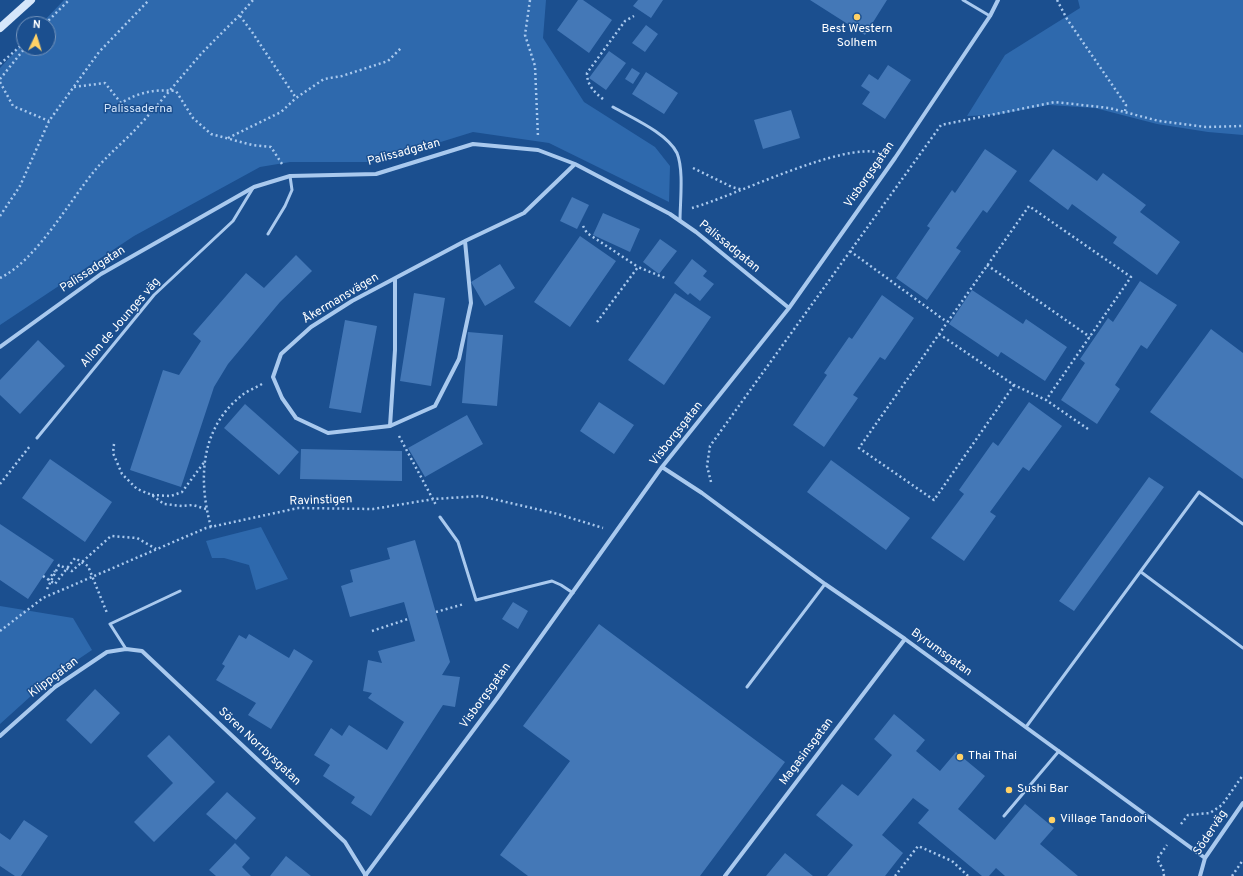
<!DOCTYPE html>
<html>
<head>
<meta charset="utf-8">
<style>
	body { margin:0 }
	#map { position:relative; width:1243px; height:876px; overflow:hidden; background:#1b4f8f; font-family:Overpass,sans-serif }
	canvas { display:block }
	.north { position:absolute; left:16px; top:16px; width:40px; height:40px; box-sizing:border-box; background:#1b4f8f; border:1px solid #7695bc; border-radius:50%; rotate:4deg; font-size:11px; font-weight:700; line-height:16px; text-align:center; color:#fff }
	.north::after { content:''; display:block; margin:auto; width:14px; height:18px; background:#ffd166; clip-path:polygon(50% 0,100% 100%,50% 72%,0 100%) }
</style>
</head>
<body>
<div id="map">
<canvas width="1243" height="876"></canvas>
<div class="north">N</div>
</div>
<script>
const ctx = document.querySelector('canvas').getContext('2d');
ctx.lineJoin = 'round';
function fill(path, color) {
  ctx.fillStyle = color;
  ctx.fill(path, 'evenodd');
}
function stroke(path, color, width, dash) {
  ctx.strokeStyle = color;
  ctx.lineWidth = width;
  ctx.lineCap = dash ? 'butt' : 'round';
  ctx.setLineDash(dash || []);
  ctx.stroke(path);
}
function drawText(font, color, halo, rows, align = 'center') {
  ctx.font = font + ' Overpass,sans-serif';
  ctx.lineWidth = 3;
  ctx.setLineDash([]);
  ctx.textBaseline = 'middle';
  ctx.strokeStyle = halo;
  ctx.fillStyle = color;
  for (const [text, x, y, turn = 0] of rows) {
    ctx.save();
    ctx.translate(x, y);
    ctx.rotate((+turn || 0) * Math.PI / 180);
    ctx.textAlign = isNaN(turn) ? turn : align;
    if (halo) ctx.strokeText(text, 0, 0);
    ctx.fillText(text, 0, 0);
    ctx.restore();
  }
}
const green = new Path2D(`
	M64,0H546L543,38L584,102L655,147L670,166L669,202L549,143L473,132L376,162H290L260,167L134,236L0,325V68L24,42V48H48V24H41Z
	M1078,0H1243V135L1208,132L1157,124L1095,108L1049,105L995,115L967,116L1005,55L1080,8Z
	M261,527L288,579L256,590L249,565L224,558H212L206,541Z
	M0,606L73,618L92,650L52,677L0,724Z`);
const building = new Path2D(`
	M578,0H583L612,20L589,53L557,30Z
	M638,0H663L651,18L633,6Z
	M810,0H887L865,35Z
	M646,25L658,34L645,52L632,43Z
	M609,51L626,63L606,90L589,78Z
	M888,65L911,80L885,119L862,104L870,92L861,86L869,74L878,80Z
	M632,68L640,73L633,84L625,79Z
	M646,72L678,93L664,114L632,94Z
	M791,110L800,138L763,149L754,120Z
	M985,149L1017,171L987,213L983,210L956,248L961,251L927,300L896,278L930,228L927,226L952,190L955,193Z
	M1053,149L1097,181L1103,173L1146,205L1140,212L1180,242L1157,275L1113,243L1117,237L1072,204L1068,210L1029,181Z
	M572,197L589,205L577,229L560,221Z
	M603,213L640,229L630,252L593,235Z
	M580,236L616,261L570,327L534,302Z
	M660,239L677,251L659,274L643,262Z
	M296,255L312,271L280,302L228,364L214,387L181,487L130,470L163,370L179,375L201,341L193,334L246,273L264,288Z
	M692,259L707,271L703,276L714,284L700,301L690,293L688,295L674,283Z
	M500,264L515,288L485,306L471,282Z
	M1140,281L1177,305L1147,349L1141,345L1115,385L1120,389L1097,424L1061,400L1085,363L1080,359L1108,318L1113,322Z
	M972,290L1023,324L1026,319L1067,347L1045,381L1001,352L998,357L949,324Z
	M414,293L445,298L431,386L400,381Z
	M675,293L711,317L664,385L628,360Z
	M882,295L914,318L885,360L880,357L853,395L858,398L824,447L793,425L827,375L824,373L849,337L852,339Z
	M345,320L377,326L361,413L329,408Z
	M1211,329L1243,353V479L1150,412Z
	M468,332L503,335L497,406L462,403Z
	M38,340L65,366L20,414L0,395V380Z
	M599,402L634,425L614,454L580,431Z
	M1029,402L1062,426L1029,471L1023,467L990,512L996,516L964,561L931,538L964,494L959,490L993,442L998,446Z
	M245,404L299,452L279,475L224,428Z
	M467,415L483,444L425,477L408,448Z
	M301,449L402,451V481L300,479Z
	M50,459L112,502L85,542L22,498Z
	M831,460L910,518L886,550L807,492Z
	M1149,477L1164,487L1074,611L1059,601Z
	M0,524L54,560L28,599L0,580Z
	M415,540L450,662L442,675L460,677L455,707L443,705L371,816L351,803L355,797L323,776L330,765L314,755L331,728L342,736L349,725L387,750L404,722L368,698L372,693L363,691L368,660L382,663L378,651L415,641L404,602L350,617L341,586L353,582L350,570L390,559L387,548Z
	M513,602L528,611L518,629L502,619Z
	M599,624L785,762L700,876H528L500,855L570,761L523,726Z
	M249,634L289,658L294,649L313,661L271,729L248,715L256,703L216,680L225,666L222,664L239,635L246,639Z
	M95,689L120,713L91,744L66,720Z
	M894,714L925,740L916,751L940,771L956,752L985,776L958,809L995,840L1025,804L1054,828L1040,844L1078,876H1005L996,868L989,876H982L918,823L929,810L913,798L882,835L903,853L885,876H827L853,845L816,815L842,784L858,796L892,755L874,739Z
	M169,735L215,782L154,842L134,822L173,783L147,756Z
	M227,792L256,818L236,840L206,814Z
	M24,820L48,836L21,876H15L0,866V833L10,840Z
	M235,843L250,858L242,867L251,876H216L209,870Z
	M785,853L813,876H766Z
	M286,856L311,876H270Z`);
const path = new Path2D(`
	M530,0L525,35L535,66L538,137
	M1057,0L1067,19L1126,105L1125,111
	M240,16L252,32L296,98L324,79L342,76L388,61L401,48
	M45,24L69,0
	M0,64L24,43
	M0,79L25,48
	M0,82L13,106L49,121
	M74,87L105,83L121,103C139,92 155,89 176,91L193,118L211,134L252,145L271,147L282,164
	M603,99C594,92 587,85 587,73L625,21L634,16
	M228,138L281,112L296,98
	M693,168L732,187L743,190
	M692,208C735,196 843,141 881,153
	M0,216L20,186L49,121L99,52L149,0
	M583,226L587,233L638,267
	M850,251L947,322
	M987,265L1090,337
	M0,278C37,260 69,201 96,169C107,156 120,145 132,133C157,107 179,79 202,53C219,35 237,19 253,0
	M597,322L638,267L665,278
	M939,334L1014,385L1046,400L1088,429
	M1014,385L934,500L859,448L1029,206L1131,277L1046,400
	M399,436L436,505
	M114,444L113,453L122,474L137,489L152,495L164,504L182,506L193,505L206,509
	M711,482L707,466L710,446L941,125L1055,102L1109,108L1159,121L1206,127L1243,126
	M0,484L30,446
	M152,495L171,496L182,492L205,461
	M211,527C198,480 200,429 241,396C247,391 255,388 262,384
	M43,576L55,584L75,558L88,566L107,613
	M48,580L55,571
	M47,589L59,565L72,571L111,536L137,538L156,549
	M436,612L464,604
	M0,631L43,598L206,528L298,508L373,509L434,499L480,496L558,514L603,528
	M372,631L408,619
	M1181,824L1188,815L1210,813L1222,805L1243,775
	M895,876L918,846L952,861L968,876
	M1164,876L1163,869L1157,859L1167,845
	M1232,876L1243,860`);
const lane = new Path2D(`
	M963,0L990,16
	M613,107C632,118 667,133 677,153C684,170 680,202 680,221
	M268,234L285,206L292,190L290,176
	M37,438L154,295L233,221L253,188
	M440,517L458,542L476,600L552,581L561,585L573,593
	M1141,572L1243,648
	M126,649L110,624L180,591
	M747,687L825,584
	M1026,727L1199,492L1243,524
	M1004,816L1059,751`);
const street = new Path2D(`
	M465,241L471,303L459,359L435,406L390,426L328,433L296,418L282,398L273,377L281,354L311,327L352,301L465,241L524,213L575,164
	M0,347L101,274L254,187L290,176L376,174L473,144L538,150L575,164L670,214L696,232L789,308
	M390,426L395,350V279
	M662,467L702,493L825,584L905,639L1205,858
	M0,736L55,687L107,652L126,649L142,651L345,842L366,876
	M365,876L498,697L662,467L789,308L895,158L990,16L998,0
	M725,876L905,639
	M1200,876L1205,858L1243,803`);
const secondary = new Path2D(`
	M0,28L31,0`);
const markers = [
	[857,17,4,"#ffd166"],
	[960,757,4,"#ffd166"],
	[1009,790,4,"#ffd166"],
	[1052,820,4,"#ffd166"]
];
const poiNames = [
	["Best Western",857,30,"center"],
	["Solhem",857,44,"center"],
	["Thai Thai",968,757],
	["Sushi Bar",1017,790],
	["Village Tandoori",1060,820]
];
const parkNames = [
	["Palissaderna",138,110]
];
const streetNames = [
	["Palissadgatan",404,153,-15],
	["Visborgsgatan",870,175,-55],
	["Palissadgatan",729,247,39],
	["Palissadgatan",93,270,-33],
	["Åkermansvägen",341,299,-31],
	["Allon de Jounges väg",121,323,-49],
	["Visborgsgatan",677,434,-52],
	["Ravinstigen",321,501,-2],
	["Byrumsgatan",941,653,36],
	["Klippgatan",54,678,-37],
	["Visborgsgatan",486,696,-54],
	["Sören Norrbysgatan",259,747,43],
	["Magasinsgatan",807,752,-53],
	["Söderväg",1211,833,-57]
];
fill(green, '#2e69ad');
fill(building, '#4478b7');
stroke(path, '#a9c9ee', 2.5, [2, 3]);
stroke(lane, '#a9c9ee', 3);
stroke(street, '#a9c9ee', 4);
stroke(secondary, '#d6e6fa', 8);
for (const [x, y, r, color] of markers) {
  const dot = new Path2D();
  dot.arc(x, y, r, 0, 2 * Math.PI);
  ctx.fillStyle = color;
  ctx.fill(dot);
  stroke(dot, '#1b4f8f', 1.5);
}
drawText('12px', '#fff', '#1b4f8f', poiNames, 'left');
drawText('12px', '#cfe3fa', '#1b4f8f', parkNames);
drawText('12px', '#fff', '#1b4f8f', streetNames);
</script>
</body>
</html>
